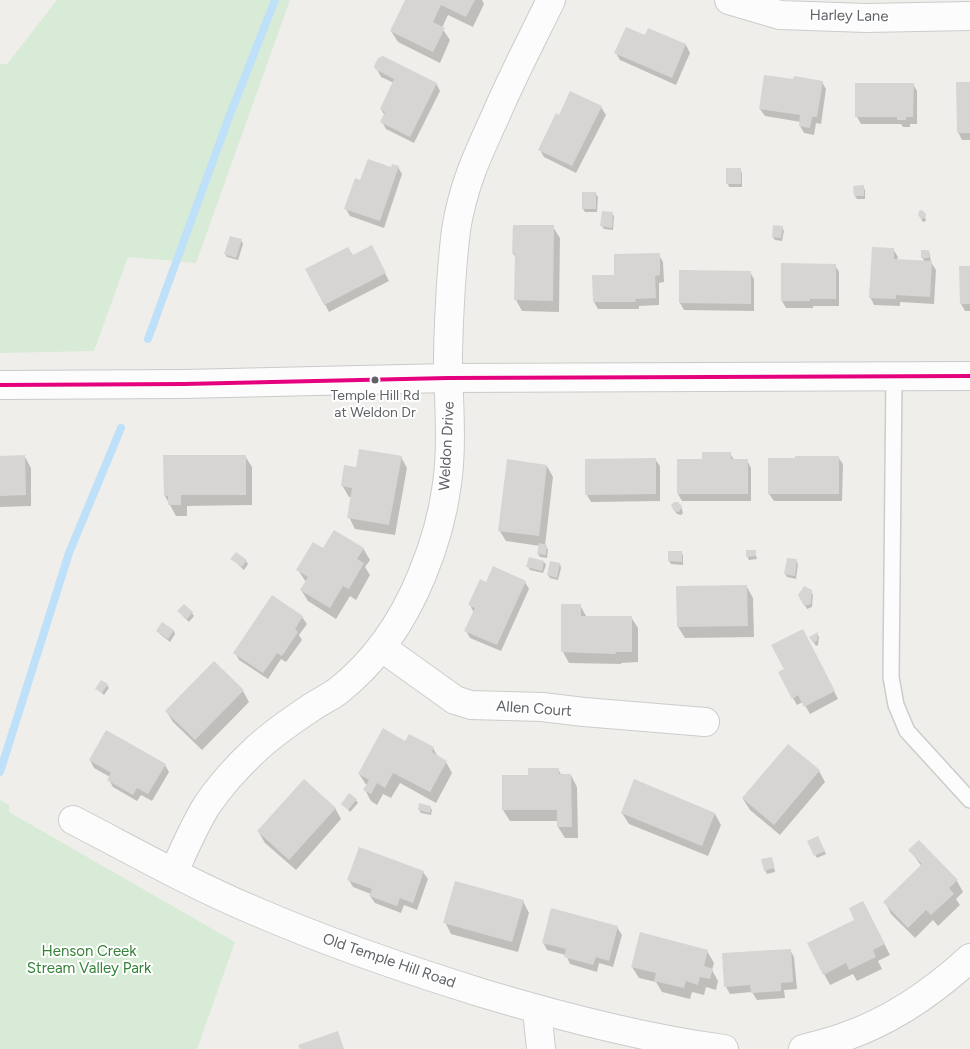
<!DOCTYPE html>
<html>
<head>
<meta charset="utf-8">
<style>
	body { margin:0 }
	canvas { display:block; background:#efeeea }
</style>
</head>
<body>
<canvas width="970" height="1049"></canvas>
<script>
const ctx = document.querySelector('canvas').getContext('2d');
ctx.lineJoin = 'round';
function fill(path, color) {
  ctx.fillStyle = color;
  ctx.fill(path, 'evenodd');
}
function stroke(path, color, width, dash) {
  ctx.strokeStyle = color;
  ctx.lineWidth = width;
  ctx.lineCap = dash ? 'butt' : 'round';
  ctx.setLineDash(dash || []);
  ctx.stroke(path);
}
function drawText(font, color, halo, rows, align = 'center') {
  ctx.font = font + ' Figtree,sans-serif';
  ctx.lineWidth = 4;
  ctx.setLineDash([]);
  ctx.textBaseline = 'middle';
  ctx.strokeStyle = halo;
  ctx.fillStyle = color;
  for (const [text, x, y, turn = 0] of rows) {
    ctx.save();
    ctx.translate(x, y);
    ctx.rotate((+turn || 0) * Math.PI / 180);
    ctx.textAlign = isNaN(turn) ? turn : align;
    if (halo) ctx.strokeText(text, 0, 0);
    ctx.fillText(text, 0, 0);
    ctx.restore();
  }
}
const green = new Path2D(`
	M57,0H290L196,263L128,257L94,351L0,353V64H7Z
	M0,800L9,805V812L235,942L197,1049H0Z`);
const shadow = new Path2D(`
	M406,0H482L484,4L473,27L448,15L442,28L450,40L440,63L398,42L391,31Z
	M649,29L686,45L690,53L676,85L620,60L616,53L646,37Z
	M375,66L436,83L440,91L414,143L386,129L382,122L385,116L381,109L394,83L381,77Z
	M822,82L826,89L821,124L816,123L814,135L804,133L800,126L801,122L765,116L760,109Z
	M913,84L917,91V124H910V127H903L901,124H861L857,117Z
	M970,84V140H962L958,132Z
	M601,107L606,115L576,173L544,157L540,150L560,117Z
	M398,167L402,174L384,228L350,216L346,209L361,181Z
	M740,169L742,173V187H729L728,184Z
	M863,187L865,190V199H857L855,196Z
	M596,194L598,197L597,212H585L583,209Z
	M924,212L926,221L923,222L921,219Z
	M612,213L614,216L613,230L604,229L602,226Z
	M553,227L560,238L559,312L522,311L516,300V258L513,253Z
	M782,227L784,231L782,241L775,240L773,237Z
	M241,240L243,244L238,260L227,257L225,254Z
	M893,249L898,257L897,260L925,262L922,257L929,251L931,262L936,270L934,304L900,302V306L874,305L870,297Z
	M375,254L389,281L329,312L307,270L352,256Z
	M659,255L663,262L664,282L659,283V305L639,306V309H598L594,302L616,276Z
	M835,265L839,272V306H813V308H786L782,301Z
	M961,268H970V311H965L961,304Z
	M750,272L754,279V311L684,310L680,303Z
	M730,453L734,460H747L751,468V501H682L678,494L704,460Z
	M245,456L252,467V505L187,506V516H176L165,496Z
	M0,457H25L31,468V506L0,507Z
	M401,457L407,468L395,535L355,529L349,517L352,497H349L342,485L357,469Z
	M838,457L843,464L842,501H774L769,494L796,459Z
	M655,459L660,466V501L591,502L587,495Z
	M547,466L553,477L545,546L548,549L547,558L540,557L538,554L540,546L506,541L499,530Z
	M681,506L683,513L681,515L677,514L675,511Z
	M363,548L370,560L365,567L370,575L356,600L350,596L336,619L308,601L301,590L306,582L298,570L323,550Z
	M755,551L757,559L749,560L747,556Z
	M669,552H681L683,555V565L671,564L669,561Z
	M232,559L246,561L248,564L244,570Z
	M796,560L798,564L796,579L787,577L785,574Z
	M544,562L546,565L543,573L530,570L528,567Z
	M560,564L561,568L558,580L550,578L548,575Z
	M525,582L529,589L501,651L470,638L466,631L474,613L470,605Z
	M747,587L753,598L754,637L685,638L678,627Z
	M811,591L813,595L812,607L807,609L799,595Z
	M580,605L586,616L631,617L638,628V662L621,663V664L569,663L563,652Z
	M179,612L192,613L194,616L189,622Z
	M302,617L307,624L299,635L302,640L286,662L281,659L268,679L239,660L235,653Z
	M163,624L174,631L175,634L170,642L160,634L158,631Z
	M817,634L819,637L818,645L816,646L811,638Z
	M807,638L838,699L810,714L803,702L797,705L793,698L785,670Z
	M214,663L243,691L249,702L202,750L173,722L166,711Z
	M107,685L109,688L104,695L97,689Z
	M406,743L433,748L438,757L446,762L452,773L436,803L400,783L391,798L383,794L377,805L371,801L365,790L367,786L359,774Z
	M90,760L165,765L169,772L152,801L141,795L137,801L113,787L109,780L110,777L94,768Z
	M558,769L562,776L571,775L577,787L578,838H565L558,827V821H510L503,810V776H530Z
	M819,771L825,782L780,835L750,810L743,799Z
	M356,800L358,803L350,812L343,804Z
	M430,807L432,810L431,815L421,813L419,810Z
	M335,808L341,819L296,870L265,843L258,831Z
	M622,813L715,814L721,825L708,856L629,824Z
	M819,841L826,854L817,858L808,842Z
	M910,850L957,881L963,892L956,899L960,905L938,926L933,920L915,938L891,914L885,902L922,867Z
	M773,861L775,872L767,874L765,870Z
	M423,872L428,879L417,910L404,905L401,913L375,903L370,896L371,894L353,887L349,880Z
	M523,901L529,913L518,952L451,934L445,922Z
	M863,902L890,955L878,961L882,969L857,981L853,974L830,985L824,974L856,921Z
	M617,927L622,935L613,967L599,963L597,972L570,964L566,955L547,950L543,942Z
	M790,950L794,957L797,989L784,990L785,998L757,1000L752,992L730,994L726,987Z
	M707,951L714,963L712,970L718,981L716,990L706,987L704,995L692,992L690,999L662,992L656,982L639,978L632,967Z`);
const stream = new Path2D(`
	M148,339L229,117L275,0
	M0,772L69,553L121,428`);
const building = new Path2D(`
	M405,0H475L466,17L441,5L433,22L445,28L433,52L390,31Z
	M626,27L645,35L648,28L686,44L672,78L614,53Z
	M383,56L437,83L410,137L380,122L385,112L380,109L394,79L375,69L374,66L378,58Z
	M764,75L793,79L794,76L823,81L817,117H812L810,128L799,126L800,115L759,109Z
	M956,82H970V133H957Z
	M855,83H914L913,117H906V120H897V117H855Z
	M570,91L602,106L572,166L538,150L556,113L559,115Z
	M368,159L391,167L392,164L399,166L380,221L344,209L355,178L360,180Z
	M726,168H741V184H726Z
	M864,185V196H854L853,186Z
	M582,192H596V209H582Z
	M922,210L926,214L925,218L921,219L918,215L919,211Z
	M602,211L613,212L612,228L600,226Z
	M513,225H554L553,301L514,300L515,253L512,254Z
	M773,225L783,226L781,238L772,237Z
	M230,236L242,239L236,258L224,254Z
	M372,245L386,273L324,305L305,269L348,247L353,255Z
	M872,247L894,248V259L932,261L930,297L896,295V299L869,298Z
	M921,250H929V258H921Z
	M660,253V275L655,276L656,298L635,299L636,302H593L592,275H614V254Z
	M781,263L836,264V299H810V301H781Z
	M959,266H970V304H960Z
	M679,270L751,271V304L679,303Z
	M359,449L402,456L389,525L347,518L352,488L341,486L344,465L356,467Z
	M702,452H731V459H748V494H677V459H702Z
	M25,455L26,495L0,496V456Z
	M163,455H246V495H181V505H168V496H164Z
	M795,456H839V494H768V458H795Z
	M656,458V494L585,495V459Z
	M507,459L547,465L539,536L498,531Z
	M674,502H678L682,506L679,512L674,511L671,505Z
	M334,530L364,548L357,559L364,563L349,589L343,586L330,608L300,590L308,577L296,570L313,542L323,548Z
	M539,543L547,545L546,555L537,554Z
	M746,550H756V556L746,557Z
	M668,551H682V562L668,561Z
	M236,552L247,560L242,567L230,559Z
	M529,557L544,561L542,571L526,567Z
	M787,558L797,559L795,576L784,574Z
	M550,561L560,563L557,578L547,575Z
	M493,566L526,581L497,645L464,631L475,608L468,605L480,579L486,582Z
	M747,585L748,626L677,627L676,586Z
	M804,586L812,590L811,604L804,606L798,595Z
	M272,595L303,616L295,629L298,632L282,656L277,653L263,673L233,653Z
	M184,604L193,612L187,619L177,611Z
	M561,604H581V616H632V652H615L616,654L561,652Z
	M162,622L174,630L168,639L156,631Z
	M803,629L835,691L804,707L798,695L792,699L778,672L784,669L771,645Z
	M818,632L817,641L813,643L809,637Z
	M214,661L244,690L195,740L165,711Z
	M101,680L108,684L102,693L95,689Z
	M383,728L405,741L409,734L434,747L432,752L447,761L430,792L393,773L385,788L377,783L371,794L363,790L369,780L358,774Z
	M106,730L166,764L148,794L137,788L133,795L107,780L111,773L89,760Z
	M788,744L820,770L774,825L742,798Z
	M528,768H559V774H571L572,827H557V810H502V775H528Z
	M304,779L336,808L289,860L257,831Z
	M634,779L715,813L702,846L621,813Z
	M349,793L357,799L348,810L341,804Z
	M419,803L431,806L430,813L418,810Z
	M818,836L825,851L814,856L807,841Z
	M919,840L958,880L949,888L954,894L931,915L926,910L908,928L883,902L922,864L908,850Z
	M359,847L424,871L413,903L400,898L397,906L369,896L372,889L347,880Z
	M772,857L774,868L764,871L761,859Z
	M455,881L524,900L512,942L443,923Z
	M863,901L885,944L873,950L876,957L849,970L846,963L823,975L807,943L854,920L849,908Z
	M551,908L618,926L609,961L596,957L593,965L564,957L566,949L542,943Z
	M640,932L708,950L704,966L713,969L710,979L700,977L698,985L686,981L684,988L654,981L656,973L631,967Z
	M791,949L793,982L781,983V991L751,993L750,985L724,987L722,953Z
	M338,1031L344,1049H300L298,1045Z`);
const lane = new Path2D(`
	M894,376L891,677L896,705L907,731L970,800`);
const street = new Path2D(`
	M729,0L780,15L866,18L970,16
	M381,647L455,700L471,705L542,707L584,712L705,722
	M73,820C133,851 193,885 255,911C329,943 405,969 482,993C562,1017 642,1038 724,1049
	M174,872C184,849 194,826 207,805C220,786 236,768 253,752C268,737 294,719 312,707C321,701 330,697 338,691C376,661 404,619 422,575C434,546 443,515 447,484C453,441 448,397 448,354C449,313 451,271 456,230C463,186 477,156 495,117C512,77 532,39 551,0
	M537,1010L541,1049
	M803,1049C817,1045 831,1042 844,1037C891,1021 933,992 970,958`);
const secondary = new Path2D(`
	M0,385L184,384L448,378L970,376`);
const bus1 = new Path2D(`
	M0,385L184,384L448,378L970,376`);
const markers = [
	[375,380,4.5,"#5f6368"]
];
const busNames = [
	["Temple Hill Rd",375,396],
	["at Weldon Dr",375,413]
];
const streetNames = [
	["Harley Lane",849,16,1],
	["Weldon Drive",447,446,-87],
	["Allen Court",534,709,4],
	["Old Temple Hill Road",389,961,19]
];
const parkNames = [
	["Henson Creek",89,952],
	["Stream Valley Park",89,969]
];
fill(green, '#d8ebd6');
fill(shadow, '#0003');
stroke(stream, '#bfe0f9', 8);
fill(building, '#d6d5d3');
stroke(lane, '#cbcccc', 18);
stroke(street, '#cbcccc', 30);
stroke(secondary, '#cacacb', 30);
stroke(lane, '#fdfcfc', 15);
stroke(street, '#fdfcfc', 28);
stroke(secondary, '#fdfcfc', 28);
stroke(bus1, '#e5007d', 4);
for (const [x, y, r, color] of markers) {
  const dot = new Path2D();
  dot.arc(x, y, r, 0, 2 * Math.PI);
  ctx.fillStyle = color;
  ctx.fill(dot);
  stroke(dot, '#fff', 2);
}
drawText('14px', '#5f6368', '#fff', busNames);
drawText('15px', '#5f6368', '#fff', streetNames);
drawText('15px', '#348238', '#fff', parkNames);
</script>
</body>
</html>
